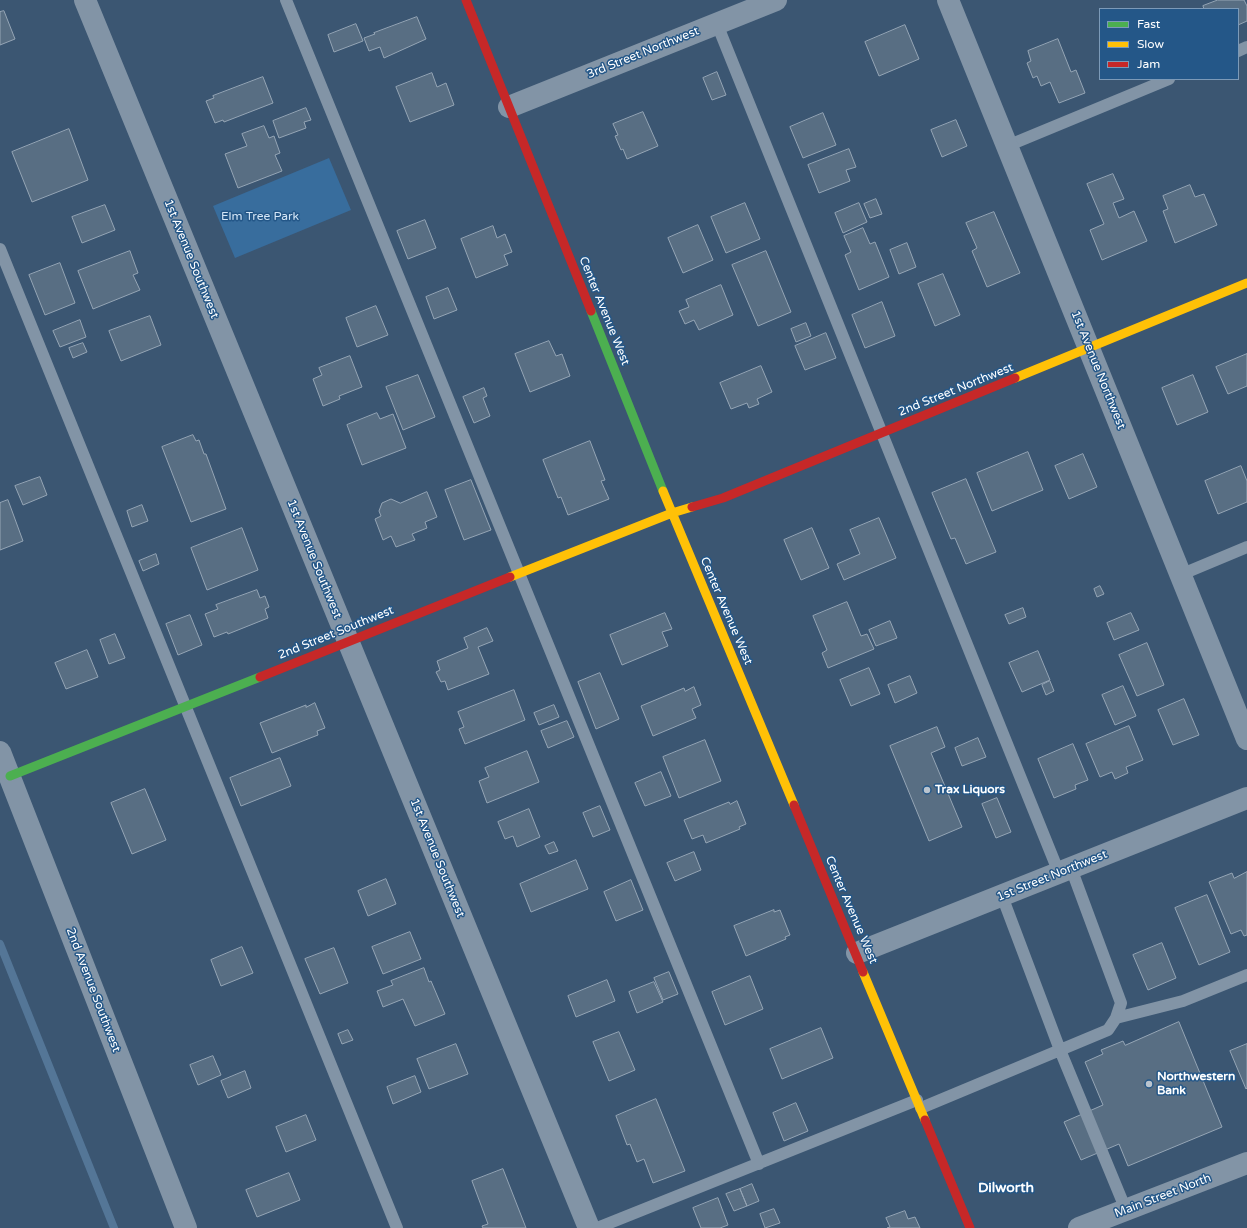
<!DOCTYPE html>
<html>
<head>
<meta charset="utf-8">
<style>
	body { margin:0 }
	#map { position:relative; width:1247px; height:1228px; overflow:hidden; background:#3b5672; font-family:"Varela Round",sans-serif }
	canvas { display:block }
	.legend { position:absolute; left:1099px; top:8px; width:140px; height:72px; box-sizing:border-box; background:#245788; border:1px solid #7c9ab8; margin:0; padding:5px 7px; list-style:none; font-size:12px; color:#fff }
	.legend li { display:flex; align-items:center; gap:8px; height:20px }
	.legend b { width:20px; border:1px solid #7c9ab8 }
</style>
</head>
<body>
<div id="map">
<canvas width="1247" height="1228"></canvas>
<ul class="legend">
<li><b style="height:5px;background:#4caf50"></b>Fast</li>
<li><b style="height:5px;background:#ffc107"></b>Slow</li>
<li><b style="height:5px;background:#c62828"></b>Jam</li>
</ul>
</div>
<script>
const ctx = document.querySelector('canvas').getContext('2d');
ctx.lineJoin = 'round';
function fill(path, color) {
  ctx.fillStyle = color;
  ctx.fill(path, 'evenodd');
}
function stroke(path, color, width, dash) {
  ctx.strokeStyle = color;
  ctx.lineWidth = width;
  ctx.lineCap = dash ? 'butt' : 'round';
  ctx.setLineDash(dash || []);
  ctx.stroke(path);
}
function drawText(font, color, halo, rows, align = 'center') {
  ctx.font = font + ' "Varela Round",sans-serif';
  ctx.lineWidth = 3;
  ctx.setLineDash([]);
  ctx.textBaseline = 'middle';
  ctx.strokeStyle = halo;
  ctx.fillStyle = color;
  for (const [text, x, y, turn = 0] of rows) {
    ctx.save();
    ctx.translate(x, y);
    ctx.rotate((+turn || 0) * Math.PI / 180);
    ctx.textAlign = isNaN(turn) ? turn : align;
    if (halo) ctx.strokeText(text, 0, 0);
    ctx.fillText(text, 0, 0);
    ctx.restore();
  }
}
const green = new Path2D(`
	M329,158L351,210L235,258L213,206Z`);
const stream = new Path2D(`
	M0,944L114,1228`);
const building = new Path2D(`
	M1218,0H1244L1247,6V21L1238,25V9H1204L1203,6Z
	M4,11L15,39L0,45V12Z
	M417,17L426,39L384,58L380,47L369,51L364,38L375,34L374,33Z
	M356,24L363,41L334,52L328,35Z
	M905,25L919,59L879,76L865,42Z
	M1058,39L1071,72L1076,70L1085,93L1059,103L1050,82L1041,86L1037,76L1033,78L1027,63L1031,61L1028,51Z
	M717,72L726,95L712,100L703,78Z
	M432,73L437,87L446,83L454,105L410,122L396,87Z
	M263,77L273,103L224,122L223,120L215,123L206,101L214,98L213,96Z
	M306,108L311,120L304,122L306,128L279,138L273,121Z
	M643,112L658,146L627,159L623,149L621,150L615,136L618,135L613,124Z
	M823,113L836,145L803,158L790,127Z
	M956,120L967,146L942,157L931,130Z
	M264,126L269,138L274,136L280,153L275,155L282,171L238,188L225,154L247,146L242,134Z
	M69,129L88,180L32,202L12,152Z
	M849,149L856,167L846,170L850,181L819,193L808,165Z
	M1113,174L1124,199L1113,203L1119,218L1134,211L1147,241L1102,260L1090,230L1104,224L1087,184Z
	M1190,185L1195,197L1204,194L1217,225L1175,243L1163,211L1168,209L1163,196Z
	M876,199L882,214L870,218L864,204Z
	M745,203L760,239L726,253L711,217Z
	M859,203L867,222L843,233L835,213Z
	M105,205L115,230L82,243L72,217Z
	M994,212L1020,273L987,287L972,251L977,248L966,223Z
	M425,220L436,248L408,259L397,231Z
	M698,225L713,260L683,273L668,238Z
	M493,226L497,238L505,234L512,252L504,255L508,265L476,278L461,239Z
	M863,228L870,244L875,242L889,277L859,290L845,255L851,252L844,236Z
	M907,243L916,267L899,274L890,250Z
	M130,251L138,273L133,275L140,290L93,309L78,271Z
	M766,251L791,312L758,326L732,265Z
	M60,263L75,303L45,315L29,275Z
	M943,274L960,315L935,326L918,284Z
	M721,285L733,315L699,330L694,320L685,324L679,311L689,307L686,300Z
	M448,288L457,310L434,319L426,297Z
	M882,302L895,336L865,348L852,315Z
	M376,306L388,335L357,347L346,318Z
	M150,316L161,345L121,361L109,331Z
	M80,320L86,337L60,347L53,331Z
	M806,323L811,336L796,342L791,329Z
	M826,333L836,358L805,370L795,346Z
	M549,341L556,356L562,354L570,376L530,392L515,354Z
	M83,343L87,352L73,358L69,348Z
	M1247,354V386L1228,394L1216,367Z
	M350,356L362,387L339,396L340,399L323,406L313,379L322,375L319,368Z
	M761,366L772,392L757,399L759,404L749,408L747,403L731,409L720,383Z
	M418,375L435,417L403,430L386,387Z
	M1193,375L1208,412L1177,425L1162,388Z
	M484,388L487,396L483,398L490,416L474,423L463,397Z
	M377,413L380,419L393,414L406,448L362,465L347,425Z
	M193,435L196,441L199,440L204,454H206L226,509L191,522L162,447Z
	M590,441L605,480L601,481L609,499L568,515L561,497L558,498L543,460Z
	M1028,452L1043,490L992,511L977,473Z
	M1083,454L1097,487L1069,499L1055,466Z
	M1241,466L1247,481V502L1218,514L1205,481Z
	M40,477L47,495L23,505L15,486Z
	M966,479L996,552L966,564L955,538L951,539L932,493Z
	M471,480L491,530L464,540L445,490Z
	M427,492L437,517L425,522L427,528L412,534L415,540L396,547L391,536L383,540L375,519L381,516L379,511L382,503L391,499L400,503Z
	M8,500L23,541L0,550V503Z
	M142,505L148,521L132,527L127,511Z
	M879,518L896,558L844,580L837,564L860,554L850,530Z
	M242,528L258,570L207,590L191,548Z
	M812,528L829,568L801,580L784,540Z
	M156,554L159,564L143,571L139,561Z
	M1100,586L1104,594L1097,597L1094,589Z
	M257,590L260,598L265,596L269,607L265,609L268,618L228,634L227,632L214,637L205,614L218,609L216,605Z
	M847,602L861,636L867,634L874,649L828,668L822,653L827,650L813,616Z
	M1023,608L1026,617L1009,624L1005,615Z
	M665,613L672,629L662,632L668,646L622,665L610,635Z
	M1131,613L1139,630L1114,640L1107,623Z
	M190,615L202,645L178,655L166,624Z
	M890,621L897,638L876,646L869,630Z
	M487,628L493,641L478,647L489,674L448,690L445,681L441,682L436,672L440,670L437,661L468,648L464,638Z
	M115,634L125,658L109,664L100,640Z
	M1147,643L1164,685L1137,696L1119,655Z
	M87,650L98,677L66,689L55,663Z
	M1038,651L1050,680L1022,692L1009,663Z
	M869,668L880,694L851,706L840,680Z
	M600,673L619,719L596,729L578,682Z
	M910,676L917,693L895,703L888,685Z
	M1050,681L1054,691L1046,695L1042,685Z
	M1123,686L1136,716L1115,725L1102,695Z
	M694,687L701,705L692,709L696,718L653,736L641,706L684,688L685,691Z
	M514,690L525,720L465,744L459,729L464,727L458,712Z
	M1184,699L1199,735L1173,745L1158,710Z
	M315,703L325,728L317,731L318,735L272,753L260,723L306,705V707Z
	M554,705L559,717L539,725L534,713Z
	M567,721L574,737L548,748L541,731Z
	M1129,726L1143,760L1126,767L1128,773L1115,779L1112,772L1100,777L1086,744Z
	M937,727L945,747L931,753L962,827L929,841L890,746Z
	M978,738L986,757L962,766L955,748Z
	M705,740L721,781L679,798L663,757Z
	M1073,744L1088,780L1075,785L1076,789L1054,798L1038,759Z
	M527,751L539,782L487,803L479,781L489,777L485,768Z
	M280,758L291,786L241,806L230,778Z
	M661,772L671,796L645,806L635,783Z
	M145,789L166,840L132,854L111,803Z
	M997,798L1011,832L996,838L982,804Z
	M737,801L746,824L739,827L740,829L706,843L703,835L692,839L684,820L729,802L730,804Z
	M600,806L610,830L593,837L583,813Z
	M529,809L540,837L517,847L513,836L505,839L498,822Z
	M554,842L558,851L549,854L545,846Z
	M694,852L701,870L675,881L667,863Z
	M576,860L588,889L531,912L520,884Z
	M1247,872V935L1244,936L1241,930L1231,934L1209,882L1232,873L1234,878Z
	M386,879L396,904L368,916L358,891Z
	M631,880L643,910L616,921L604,892Z
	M1207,895L1230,952L1199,965L1175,908Z
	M774,910V912L780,910L790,935L785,937L786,939L746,956L734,926Z
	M410,932L421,959L383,974L372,947Z
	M1162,943L1176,978L1148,990L1133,955Z
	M242,947L253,973L221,986L211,960Z
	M334,948L348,983L320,994L305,959Z
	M424,968L429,982L431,981L445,1014L415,1026L403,999L383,1007L377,991L393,985L391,981Z
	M669,972L678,994L663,1000L654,978Z
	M750,976L763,1009L725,1025L712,992Z
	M607,980L615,1001L576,1017L568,996Z
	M654,982L663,1002L637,1013L629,992Z
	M1179,1022L1222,1127L1128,1166L1119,1144L1081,1160L1064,1122L1103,1105L1085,1062L1103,1054L1101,1050L1123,1041L1125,1045Z
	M821,1028L833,1058L782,1079L770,1049Z
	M348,1030L353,1040L342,1044L338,1034Z
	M619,1032L635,1070L609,1081L593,1042Z
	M456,1044L468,1074L429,1089L417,1059Z
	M1247,1044V1088L1246,1089L1230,1051Z
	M213,1056L221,1075L198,1085L190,1065Z
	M245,1071L251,1088L228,1098L221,1081Z
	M415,1076L421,1092L393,1104L387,1087Z
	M656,1099L685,1171L653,1183L644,1159L637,1162L630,1144L627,1145L616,1116Z
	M796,1103L808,1131L784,1141L773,1113Z
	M306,1115L316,1140L286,1152L276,1127Z
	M503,1169L526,1228H483L482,1226L488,1224L472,1181Z
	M289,1173L300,1200L257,1217L246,1190Z
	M752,1184L759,1201L747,1206L740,1189Z
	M740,1189L747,1206L734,1211L726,1194Z
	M718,1198L728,1225L720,1228H701L693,1208Z
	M774,1209L780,1223L765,1228L760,1214Z
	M905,1211L908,1219L915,1217L920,1228H887L890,1227L886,1218Z`);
const lane = new Path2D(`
	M286,0L759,1164
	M717,24L1059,873
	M1238,51L1247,47
	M1007,146L1169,79
	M0,249L397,1228
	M1180,575L1247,547
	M1002,896L1060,1050L1126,1210
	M1116,1018L1183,1001L1247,975
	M921,1108L1108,1030L1116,1018L1121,1003L1071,868
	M597,1228L917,1100`);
const street = new Path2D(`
	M85,0L589,1228
	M948,0L1247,739
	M509,107L776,0
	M0,752L186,1228
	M857,953L1247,798
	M1079,1228L1247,1163`);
const fast = new Path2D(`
	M591,311L663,491
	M10,776L260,677`);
const slow = new Path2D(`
	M1015,378L1247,283
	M663,491L794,805
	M510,577L672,513L692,507
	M863,972L925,1120`);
const jam = new Path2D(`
	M466,0L591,311
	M692,507L723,498L1015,378
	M260,677L510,577
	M794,805L863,972
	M925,1120L970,1228`);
const markers = [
	[927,790,4,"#bac4ce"],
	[1149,1084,4,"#bac4ce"]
];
const streetNames = [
	["3rd Street Northwest",643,53,-22],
	["1st Avenue Southwest",191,259,68],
	["Center Avenue West",604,311,68],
	["1st Avenue Northwest",1098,370,68],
	["2nd Street Northwest",956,390,-22],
	["1st Avenue Southwest",314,559,68],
	["Center Avenue West",726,611,67],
	["2nd Street Southwest",336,633,-22],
	["1st Avenue Southwest",437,858,68],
	["1st Street Northwest",1052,876,-22],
	["Center Avenue West",851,910,67],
	["2nd Avenue Southwest",93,990,69],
	["Main Street North",1163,1196,-21]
];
const parkNames = [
	["Elm Tree Park",260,217]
];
const poiNames = [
	["Trax Liquors",935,790],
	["Northwestern",1157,1077],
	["Bank",1157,1091]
];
const quarterNames = [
	["Dilworth",1006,1188]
];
fill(green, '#386d9d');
stroke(stream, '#547697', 8);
fill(building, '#586e83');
stroke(building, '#95a5b5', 1);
stroke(lane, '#8294a6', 12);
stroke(street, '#8294a6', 22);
stroke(fast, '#4caf50', 9);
stroke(slow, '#ffc107', 9);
stroke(jam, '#c62828', 9);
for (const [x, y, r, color] of markers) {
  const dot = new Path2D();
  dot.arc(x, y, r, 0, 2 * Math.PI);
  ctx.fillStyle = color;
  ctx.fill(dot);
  stroke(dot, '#245788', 1.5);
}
drawText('12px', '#fff', '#245788', streetNames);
drawText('12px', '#d4e6f7', '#245788', parkNames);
drawText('bold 12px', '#fff', '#245788', poiNames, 'left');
drawText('bold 14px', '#fff', '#245788', quarterNames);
</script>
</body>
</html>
